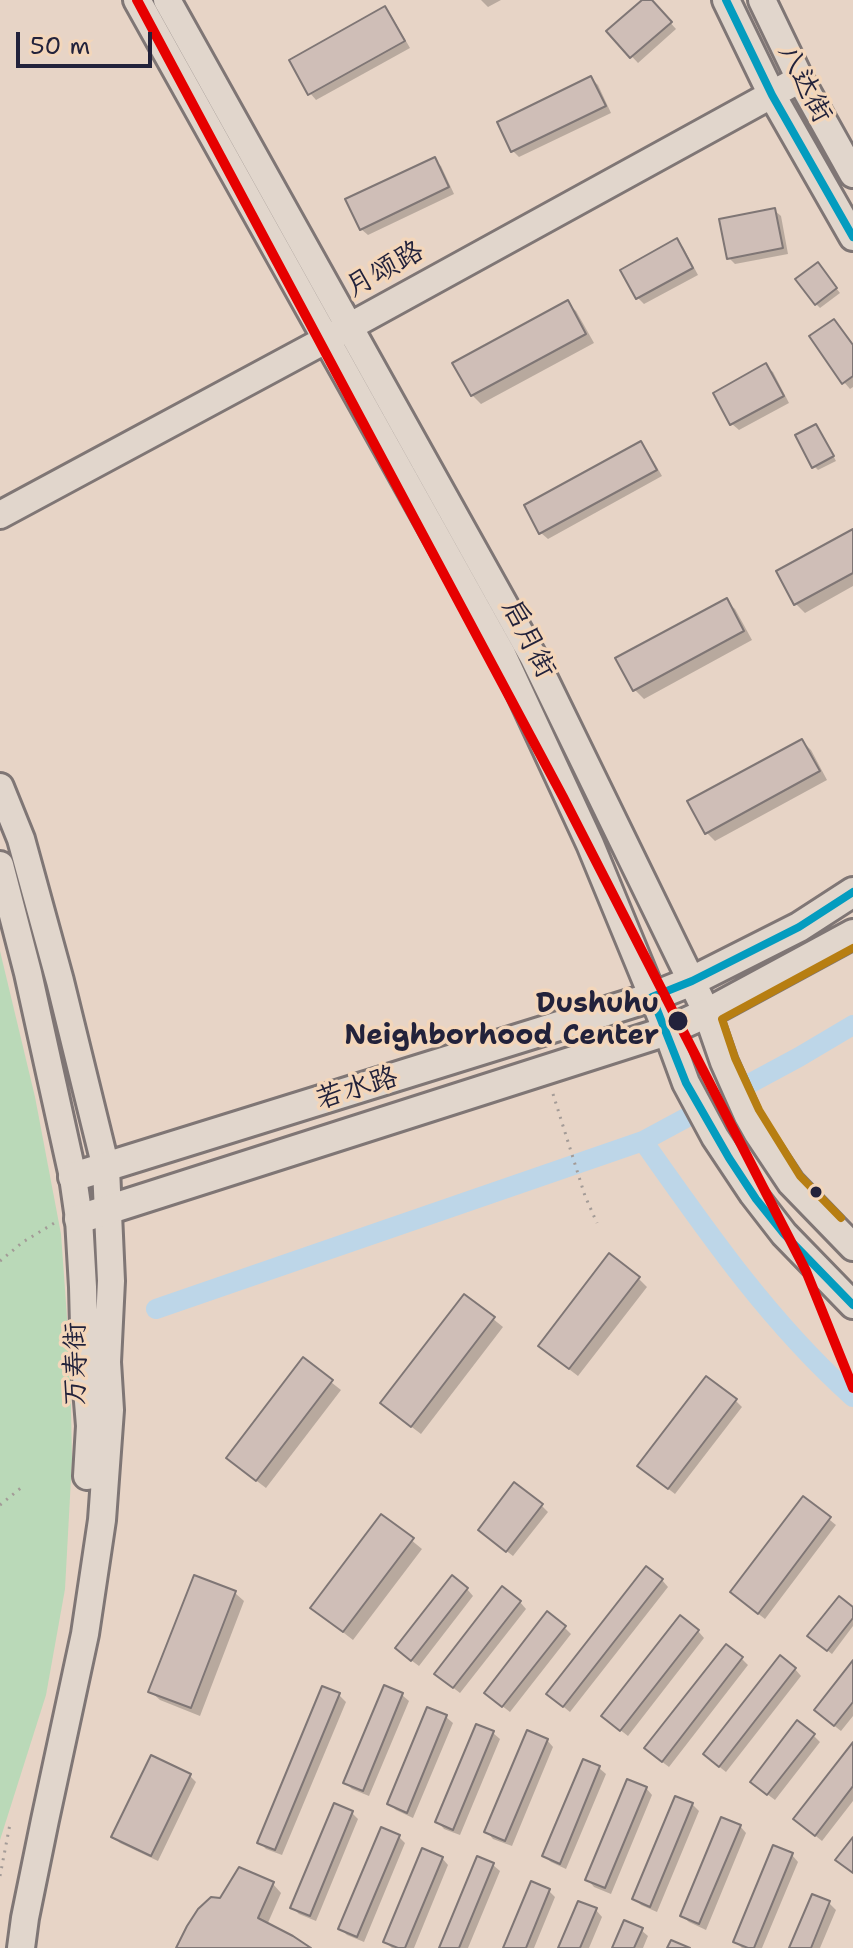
<!DOCTYPE html>
<html>
<head>
<meta charset="utf-8">
<style>
	body { margin:0 }
	#map { position:relative; width:853px; height:1948px; overflow:hidden; background:#e7d4c6; font-family:"Shantell Sans",sans-serif }
	canvas { display:block }
	.scale { position:absolute; left:16px; top:32px; width:136px; height:36px; box-sizing:border-box; border:4px solid #22223b; border-top:0; padding-left:10px; font-size:24px; line-height:28px; white-space:nowrap; color:#22223b; -webkit-text-stroke:6px #f3d6ba; paint-order:stroke }
</style>
</head>
<body>
<div id="map">
<canvas width="853" height="1948"></canvas>
<div class="scale">50 m</div>
</div>
<script>
const ctx = document.querySelector('canvas').getContext('2d');
ctx.lineJoin = 'round';
function fill(path, color) {
  ctx.fillStyle = color;
  ctx.fill(path, 'evenodd');
}
function stroke(path, color, width, dash) {
  ctx.strokeStyle = color;
  ctx.lineWidth = width;
  ctx.lineCap = dash ? 'butt' : 'round';
  ctx.setLineDash(dash || []);
  ctx.stroke(path);
}
function drawText(font, color, halo, rows, align = 'center') {
  ctx.font = font + ' "Shantell Sans","LXGW WenKai TC",sans-serif';
  ctx.lineWidth = 7;
  ctx.setLineDash([]);
  ctx.textBaseline = 'middle';
  ctx.strokeStyle = halo;
  ctx.fillStyle = color;
  for (const [text, x, y, turn = 0] of rows) {
    ctx.save();
    ctx.translate(x, y);
    ctx.rotate((+turn || 0) * Math.PI / 180);
    ctx.textAlign = isNaN(turn) ? turn : align;
    if (halo) ctx.strokeText(text, 0, 0);
    ctx.fillText(text, 0, 0);
    ctx.restore();
  }
}
const green = new Path2D(`
	M0,951L35,1097L61,1234L70,1359L72,1460L65,1589L46,1695L0,1840Z`);
const shadow = new Path2D(`
	M481,0H501L488,7Z
	M645,0H650L676,29L638,63L609,32Z
	M385,9L391,15L410,48L316,100L310,93Z
	M591,78L598,85L611,113L519,157L513,151Z
	M434,159L441,166L454,194L368,235L361,229Z
	M774,210L781,216L788,254L735,264L729,258Z
	M677,241L683,247L698,275L644,304L638,298Z
	M821,269L840,293L820,308L816,304Z
	M567,303L576,311L594,343L481,404L472,395Z
	M834,321L853,345V387L850,389L844,382Z
	M766,366L773,372L789,403L739,430L732,424L715,393Z
	M819,430L836,461L818,470L814,466Z
	M641,444L647,450L662,476L548,539L541,533Z
	M853,531V586L805,613L796,604Z
	M726,601L735,609L752,640L644,699L635,690L618,659Z
	M802,741L811,750L827,780L715,841L706,832Z
	M638,1278L647,1287L578,1376L549,1354Z
	M465,1296L503,1327L421,1434L392,1412Z
	M303,1360L341,1390L266,1488L237,1466Z
	M735,1400L742,1407L675,1494L646,1472Z
	M804,1499L836,1525L765,1619L739,1599Z
	M541,1505L548,1512L513,1556L487,1536Z
	M382,1516L422,1549L353,1640L322,1616Z
	M662,1580L668,1587L570,1712L555,1700Z
	M467,1589L473,1596L419,1666L404,1655Z
	M235,1593L244,1601L200,1716L160,1700L151,1692Z
	M520,1602L526,1609L460,1693L443,1680Z
	M853,1609V1626L832,1654L814,1640Z
	M564,1627L571,1634L510,1712L493,1699Z
	M698,1631L704,1638L628,1736L610,1722Z
	M742,1659L748,1665L669,1767L653,1755Z
	M853,1663V1716L841,1731L823,1717Z
	M795,1669L801,1676L726,1772L712,1761Z
	M385,1688L402,1695L409,1701L369,1796L352,1789L346,1783Z
	M339,1695L346,1702L282,1855L266,1849L259,1842Z
	M446,1717L453,1723L413,1818L396,1810L389,1804Z
	M493,1733L500,1739L460,1835L444,1829L438,1822Z
	M814,1736L820,1742L775,1800L759,1788Z
	M547,1740L553,1747L512,1846L493,1839L487,1832Z
	M853,1745V1801L822,1841L802,1825Z
	M599,1768L606,1774L566,1869L551,1862L544,1856Z
	M190,1776L196,1782L158,1861L120,1843L114,1837Z
	M646,1788L652,1795L611,1894L594,1887L588,1880Z
	M692,1804L699,1811L657,1912L641,1905L635,1899Z
	M352,1813L358,1819L316,1921L299,1914L293,1908Z
	M740,1826L746,1833L706,1930L689,1922L682,1916Z
	M398,1836L405,1843L364,1942L347,1935L341,1929Z
	M792,1855L798,1862L762,1948H742L735,1941Z
	M442,1858L448,1865L414,1948H392L385,1942Z
	M478,1859L493,1865L500,1871L468,1948H441Z
	M273,1884L281,1893L267,1925L307,1948H178L221,1900Z
	M549,1891L555,1897L534,1948H505Z
	M813,1896L829,1903L836,1910L820,1948H792Z
	M596,1910L602,1917L589,1948H560Z
	M641,1930L648,1936L643,1948H614Z`);
const canal = new Path2D(`
	M643,1141C707,1232 770,1323 853,1397
	M156,1309L643,1141L799,1057L853,1025`);
const building = new Path2D(`
	M642,0H652L672,22L630,58L606,31Z
	M385,6L405,41L308,95L289,60Z
	M591,76L606,106L511,152L497,122Z
	M435,157L449,187L360,230L345,199Z
	M775,208L783,248L727,259L719,219Z
	M677,238L693,268L636,299L620,270Z
	M818,262L837,288L815,305L795,279Z
	M568,300L586,334L471,396L452,363Z
	M834,319L853,345V376L842,384L809,336Z
	M766,363L784,396L730,425L713,393Z
	M816,424L834,456L812,468L795,435Z
	M641,441L657,470L539,534L524,505Z
	M853,529V573L794,605L776,571Z
	M727,598L744,631L633,691L615,658Z
	M802,739L820,771L705,834L687,801Z
	M609,1253L640,1277L569,1369L538,1346Z
	M464,1294L495,1317L411,1427L380,1403Z
	M303,1357L333,1380L256,1481L226,1458Z
	M706,1376L737,1399L668,1489L637,1466Z
	M514,1482L543,1504L506,1552L478,1530Z
	M803,1496L831,1517L758,1614L730,1592Z
	M381,1514L414,1538L343,1632L310,1608Z
	M646,1566L663,1579L563,1707L546,1694Z
	M194,1575L236,1591L191,1708L148,1692Z
	M452,1575L468,1588L411,1661L395,1648Z
	M502,1586L521,1601L453,1688L434,1674Z
	M839,1596L853,1607V1618L827,1651L807,1636Z
	M547,1611L566,1626L502,1707L484,1693Z
	M680,1615L699,1630L620,1731L601,1716Z
	M726,1644L743,1657L662,1762L644,1748Z
	M780,1655L796,1668L719,1767L703,1754Z
	M853,1660V1702L834,1726L814,1710Z
	M384,1685L403,1693L363,1791L343,1783Z
	M322,1686L340,1693L275,1850L257,1843Z
	M427,1707L447,1715L407,1813L387,1804Z
	M797,1720L815,1734L767,1795L750,1782Z
	M476,1724L494,1731L453,1830L435,1822Z
	M527,1730L548,1739L505,1841L484,1832Z
	M853,1742V1786L815,1836L793,1819Z
	M151,1755L191,1774L151,1856L111,1837Z
	M583,1759L600,1766L560,1864L542,1856Z
	M627,1779L647,1787L605,1888L585,1880Z
	M675,1796L693,1803L650,1907L632,1899Z
	M334,1803L353,1811L310,1916L290,1908Z
	M721,1817L741,1825L699,1924L680,1916Z
	M381,1827L400,1835L357,1937L338,1929Z
	M853,1837V1873L835,1860Z
	M773,1845L793,1853L754,1948H748L733,1942Z
	M422,1848L443,1857L405,1948H398L383,1942Z
	M477,1856L494,1863L459,1948H439Z
	M239,1867L274,1882L258,1918L293,1936L311,1948H176L187,1926L198,1909L211,1897L220,1898Z
	M531,1881L550,1889L526,1948H503Z
	M812,1894L830,1901L811,1948H789Z
	M578,1901L597,1908L580,1948H558Z
	M624,1920L643,1928L634,1948H612Z
	M671,1940L690,1948H667Z`);
const path = new Path2D(`
	M553,1094L585,1196L597,1223
	M0,1261L23,1242L56,1222
	M0,1505L22,1487
	M0,1876L10,1824`);
const tertiary = new Path2D(`
	M137,0L502,654L590,844L667,1031L686,1083L715,1137L753,1194L784,1234L853,1305
	M167,0L534,658L707,1013L724,1062L748,1116L757,1132L791,1183L853,1247
	M726,0L772,95L853,237
	M762,0L800,79L853,174
	M0,515L327,339L800,79
	M0,787L21,839L60,981L106,1168L111,1281L107,1362L110,1410L102,1520L85,1634L45,1820L25,1918L21,1948
	M0,865L28,973L73,1177L79,1219L83,1287L85,1365L90,1426L87,1476`);
const secondary = new Path2D(`
	M73,1177L652,997L692,981L799,927L853,892
	M79,1219L667,1031L707,1013L853,934`);
const bus1 = new Path2D(`
	M726,0L772,95L853,237
	M853,892L799,927L692,981L652,997L686,1083L729,1158L756,1199L784,1234L853,1305`);
const bus2 = new Path2D(`
	M841,1218L800,1176L759,1110L735,1058L722,1019L853,948`);
const metro1 = new Path2D(`
	M137,0L563,797L806,1271L853,1388`);
const markers = [
	[678,1021,11,"#22223b"],
	[816,1192,7,"#22223b"]
];
const streetNames = [
	["八达街",804,84,62],
	["月颂路",385,270,-29],
	["启月街",528,639,63],
	["若水路",357,1089,-17],
	["万寿街",77,1364,-90]
];
const stopNames = [
	["Dushuhu",659,1005],
	["Neighborhood Center",659,1037]
];
fill(green, '#bad9b8');
fill(shadow, '#0003');
stroke(canal, '#bdd6e8', 20);
fill(building, '#cfbeb7');
stroke(building, '#7f7675', 2);
stroke(tertiary, '#7f7675', 32);
stroke(secondary, '#7f7675', 34);
stroke(path, '#a39b97', 3, [2, 6]);
stroke(tertiary, '#e1d6cc', 26);
stroke(secondary, '#e1d6cc', 28);
stroke(bus1, '#039cbf', 8);
stroke(bus2, '#b77e12', 8);
stroke(metro1, '#e60000', 10);
for (const [x, y, r, color] of markers) {
  const dot = new Path2D();
  dot.arc(x, y, r, 0, 2 * Math.PI);
  ctx.fillStyle = color;
  ctx.fill(dot);
  stroke(dot, '#f3d6ba', 3);
}
drawText('28px', '#22223b', '#f3d6ba', streetNames);
drawText('bold 28px', '#22223b', '#f3d6ba', stopNames, 'right');
</script>
</body>
</html>
